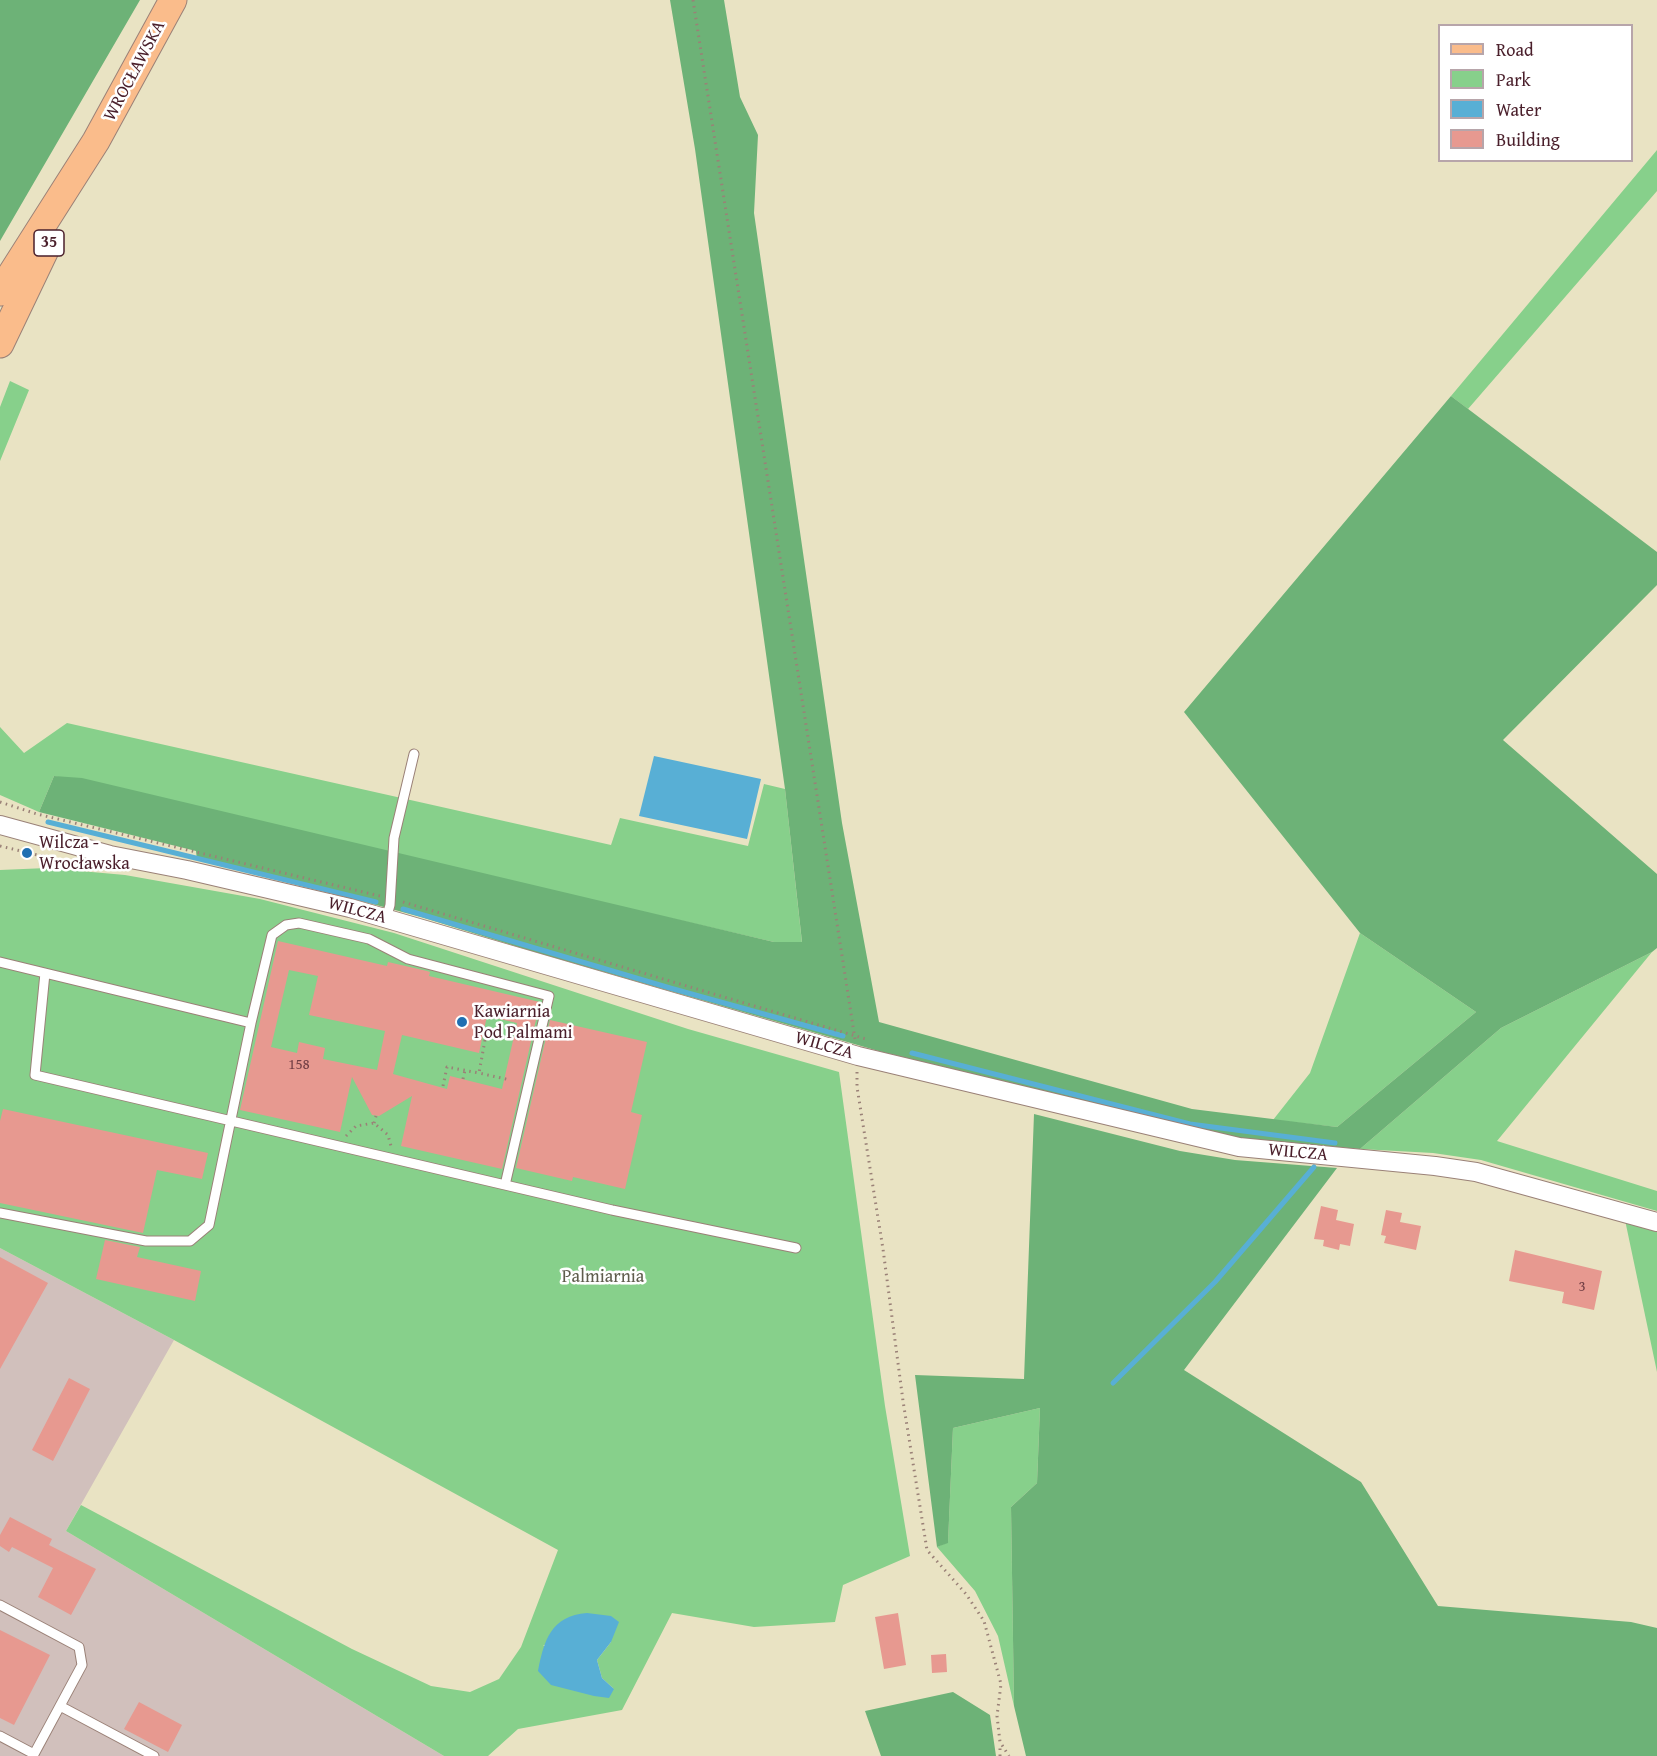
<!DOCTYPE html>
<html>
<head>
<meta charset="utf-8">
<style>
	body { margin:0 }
	#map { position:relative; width:1657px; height:1756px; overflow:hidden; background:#e9e3c3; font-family:"Gentium Book Plus",serif }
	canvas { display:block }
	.legend { position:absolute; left:1438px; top:24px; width:195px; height:138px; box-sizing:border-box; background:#fff; border:2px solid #b7a5aa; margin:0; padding:8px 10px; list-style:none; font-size:18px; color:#4a1f2b }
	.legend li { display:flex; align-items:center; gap:12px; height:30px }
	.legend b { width:30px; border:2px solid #b7a5aa }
</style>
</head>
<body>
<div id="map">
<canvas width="1657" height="1756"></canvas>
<ul class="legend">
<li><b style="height:8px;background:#fabc8b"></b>Road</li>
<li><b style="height:16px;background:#87d08b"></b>Park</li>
<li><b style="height:16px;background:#58afd5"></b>Water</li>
<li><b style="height:16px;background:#e79990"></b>Building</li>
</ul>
</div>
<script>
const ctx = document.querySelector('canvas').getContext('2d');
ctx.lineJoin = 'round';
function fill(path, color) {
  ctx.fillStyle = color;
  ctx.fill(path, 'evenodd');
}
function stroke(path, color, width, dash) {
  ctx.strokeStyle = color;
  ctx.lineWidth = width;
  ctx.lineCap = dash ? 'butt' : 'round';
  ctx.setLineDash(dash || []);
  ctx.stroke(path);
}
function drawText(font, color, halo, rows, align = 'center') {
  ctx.font = font + ' "Gentium Book Plus",serif';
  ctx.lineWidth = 5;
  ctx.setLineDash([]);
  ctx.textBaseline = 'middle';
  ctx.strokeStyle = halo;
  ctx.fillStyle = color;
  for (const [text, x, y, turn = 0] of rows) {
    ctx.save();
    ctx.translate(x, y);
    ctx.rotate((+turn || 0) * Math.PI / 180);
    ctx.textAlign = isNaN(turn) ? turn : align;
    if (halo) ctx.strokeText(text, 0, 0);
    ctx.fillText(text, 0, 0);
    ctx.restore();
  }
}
const industrial = new Path2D(`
	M0,1248L174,1340L66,1531L444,1756H0Z`);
const green = new Path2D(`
	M1657,150V191L1468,409L1451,396Z
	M10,381L29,390L0,461V407Z
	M67,723L611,845L620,818L748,846L764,784L785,789L802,943L774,942L54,776L39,812L0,795V727L24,753Z
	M47,868L125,875L260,899L394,933L688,1029L839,1072L885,1406L910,1556L843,1585L835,1622L754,1627L672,1613L622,1710L518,1729L488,1756H444L66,1531L81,1505L352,1649L431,1686L470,1692L499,1679L521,1647L558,1550L174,1340L0,1248V870ZM611,1642L597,1660L602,1678L614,1689L543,1645Z
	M1360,933L1476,1012L1337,1127L1273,1120L1310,1073Z
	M1652,952L1497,1141L1657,1191V1211L1481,1160L1433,1153L1360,1149L1501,1028Z
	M1625,1220L1657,1232V1372Z
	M1040,1408L1037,1483L1011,1507L1014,1706L998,1636L975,1591L937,1547L948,1542L953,1428Z`);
const forest = new Path2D(`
	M0,0H140L0,241Z
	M670,0H724L740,97L758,135L754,213L842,823L879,1022L1192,1109L1337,1127L1476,1012L1360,933L1184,712L1451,396L1657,552V585L1503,740L1657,874V948L1652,952L1501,1028L1360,1149L1243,1139L882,1052L531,951L421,917L309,887L197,860L196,851L39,812L54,776L82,778L774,942H802L785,789L695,149Z
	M1034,1114L1180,1151L1235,1160L1337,1168L1184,1370L1361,1482L1438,1606L1631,1622L1657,1628V1756H1026L1014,1706L1011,1507L1037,1483L1040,1408L953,1428L948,1543L937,1547L915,1375L1024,1379Z
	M953,1692L990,1715L996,1756H881L865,1711Z`);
const water = new Path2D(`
	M654,756L761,779L747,839L639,816Z
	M587,1613L611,1616L619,1622L611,1642L597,1660L602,1678L614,1689L609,1698L594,1696L551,1685L538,1671C544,1640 551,1616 587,1613Z`);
const stream = new Path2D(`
	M48,822L376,902
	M403,909L670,988L843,1036
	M912,1053L1190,1124L1335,1143
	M1113,1383L1215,1282L1314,1167`);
const building = new Path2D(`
	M278,941L387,966L388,962L427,971L430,972L429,976L540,1002L502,1169L401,1146L412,1096L379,1116L372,1115L352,1077L340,1132L240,1110ZM289,970L318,976L309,1015L385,1031L377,1070L323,1059L325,1048L299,1042L297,1053L271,1047ZM487,1016L517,1023L502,1089L450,1076L447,1089L393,1074L402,1035L479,1053Z
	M550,1020L647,1042L631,1112L642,1115L625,1189L573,1177L572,1181L516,1168Z
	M3,1109L208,1153L202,1179L157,1170L143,1233L0,1203V1121Z
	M1321,1206L1338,1210L1336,1220L1354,1224L1350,1246L1340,1244L1339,1250L1323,1246L1324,1240L1314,1239Z
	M1386,1210L1402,1213L1400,1222L1421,1226L1416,1250L1384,1243L1386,1236L1381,1235Z
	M105,1240L140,1247L137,1257L201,1271L195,1301L96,1279Z
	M1515,1250L1602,1271L1594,1310L1562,1303L1564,1292L1509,1281Z
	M0,1257L48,1283L0,1369Z
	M69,1378L90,1389L53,1461L32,1450Z
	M10,1517L52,1539L49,1545L96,1569L71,1615L38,1597L53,1568L12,1547L9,1552L0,1546V1535Z
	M898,1613L906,1665L884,1669L875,1617Z
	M0,1630L50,1655L14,1725L0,1718Z
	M946,1654L947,1672L932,1673L931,1655Z
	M139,1702L182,1725L168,1752L124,1729Z`);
const path = new Path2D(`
	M693,0L855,1039
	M0,802L37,814L380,896
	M0,846L54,859
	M403,902L866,1039
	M485,1040L479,1073L510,1080
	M857,1072V1087L883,1249L903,1401L927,1550L966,1594L984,1621L1001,1684L997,1716L1000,1742L1009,1756
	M463,1079L465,1070
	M443,1086L447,1067L479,1073
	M374,1123L376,1116
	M346,1136L356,1126L374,1123L388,1135L391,1146
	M1000,1756V1744`);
const lane = new Path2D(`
	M386,919L390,905L394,838L414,754
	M0,962L251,1023
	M45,973L35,1075L612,1210L796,1248
	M0,1213L146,1241H190L209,1225L251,1023L272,935L286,925L299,923L369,939L408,959L549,996L505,1185
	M0,1605L79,1647L82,1665L33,1756
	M60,1706L154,1756
	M0,1736L34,1754`);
const street = new Path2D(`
	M0,825L110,855L187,870L350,908L858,1056L1239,1147L1435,1166L1476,1172L1657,1222`);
const primary = new Path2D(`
	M0,292L96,141L173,0
	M0,344L46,248`);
const markers = [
	[27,853,6,"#1f6fb2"],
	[462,1022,6,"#1f6fb2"]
];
const numberNames = [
	["158",299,1065],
	["3",1582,1287]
];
const shields = [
	[49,243,30]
];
const shieldNames = [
	["35",49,243]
];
const streetNames = [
	["WROCŁAWSKA",135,71,-62],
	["WILCZA",357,911,15],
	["WILCZA",824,1046,16],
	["WILCZA",1298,1153,5]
];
const poiNames = [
	["Wilcza -",39,843],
	["Wrocławska",39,864],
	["Kawiarnia",474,1012],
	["Pod Palmami",474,1033]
];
const parkNames = [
	["Palmiarnia",603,1277]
];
fill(industrial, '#d1c0bc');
fill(green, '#87d08b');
fill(forest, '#6db277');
fill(water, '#58afd5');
stroke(stream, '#58afd5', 5);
fill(building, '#e79990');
stroke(lane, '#9a8177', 11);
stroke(street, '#9a8177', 20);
stroke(primary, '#9a8177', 29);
stroke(path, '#9a8177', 3, [1.5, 4.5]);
stroke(lane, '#fff', 9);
stroke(street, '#fff', 18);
stroke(primary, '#fabc8b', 27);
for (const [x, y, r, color] of markers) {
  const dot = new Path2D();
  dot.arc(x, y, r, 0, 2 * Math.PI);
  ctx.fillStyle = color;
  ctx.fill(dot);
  stroke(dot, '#fff', 2);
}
drawText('15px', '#713e44', null, numberNames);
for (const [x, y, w] of shields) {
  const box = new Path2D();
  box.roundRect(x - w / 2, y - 13, w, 26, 4.5);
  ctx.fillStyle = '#fff';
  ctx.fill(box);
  stroke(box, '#4a1f2b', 1.5);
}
drawText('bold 16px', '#4a1f2b', null, shieldNames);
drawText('18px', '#4a1f2b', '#fff', streetNames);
drawText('18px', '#4a1f2b', '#fff', poiNames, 'left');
drawText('18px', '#5f5d4d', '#fff', parkNames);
</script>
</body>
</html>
